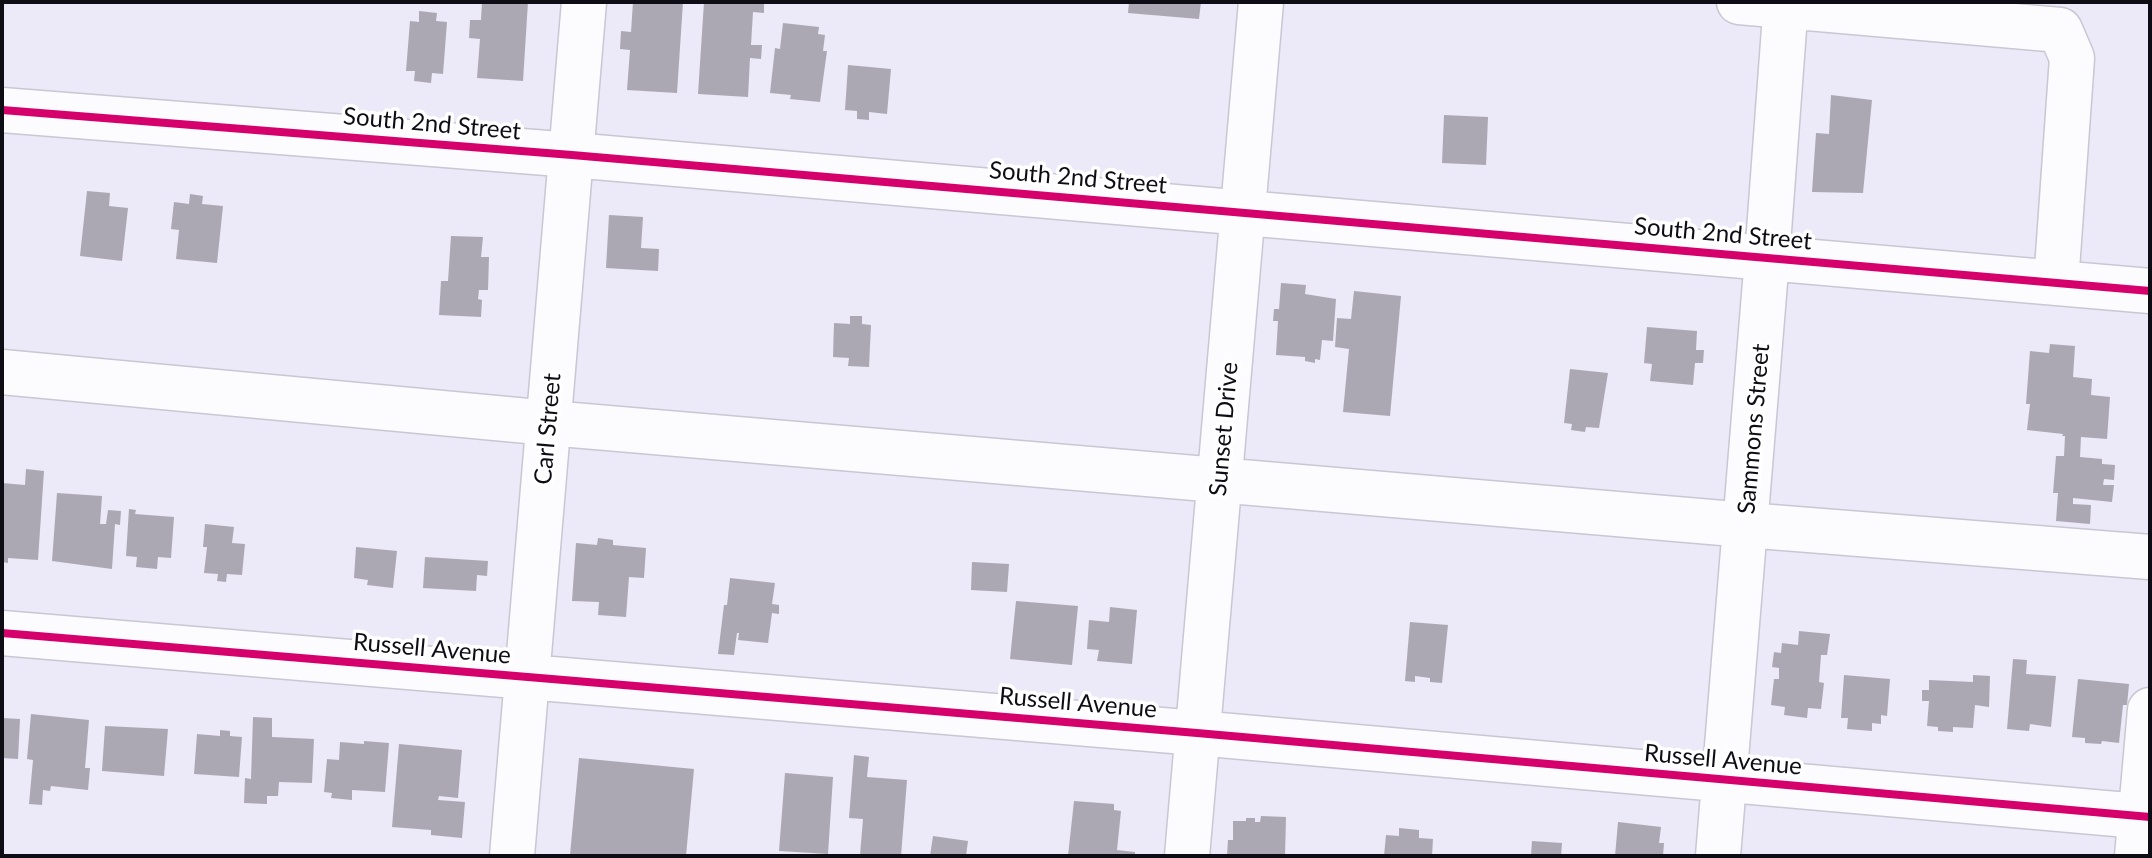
<!DOCTYPE html>
<html>
<head>
<meta charset="utf-8">
<style>
	body { margin:0 }
	#map { position:relative; width:2152px; height:858px; overflow:hidden; background:#ece9f8; font-family:Lato,sans-serif }
	canvas { display:block }
	.frame { position:absolute; inset:0; border:4px solid #0e0c14; pointer-events:none }
</style>
</head>
<body>
<div id="map">
<canvas width="2152" height="858"></canvas>
<div class="frame"></div>
</div>
<script>
const ctx = document.querySelector('canvas').getContext('2d');
ctx.lineJoin = 'round';
function fill(path, color) {
  ctx.fillStyle = color;
  ctx.fill(path, 'evenodd');
}
function stroke(path, color, width, dash) {
  ctx.strokeStyle = color;
  ctx.lineWidth = width;
  ctx.lineCap = dash ? 'butt' : 'round';
  ctx.setLineDash(dash || []);
  ctx.stroke(path);
}
function drawText(font, color, halo, rows, align = 'center') {
  ctx.font = font + ' Lato,sans-serif';
  ctx.lineWidth = 7;
  ctx.setLineDash([]);
  ctx.textBaseline = 'middle';
  ctx.strokeStyle = halo;
  ctx.fillStyle = color;
  for (const [text, x, y, turn = 0] of rows) {
    ctx.save();
    ctx.translate(x, y);
    ctx.rotate((+turn || 0) * Math.PI / 180);
    ctx.textAlign = isNaN(turn) ? turn : align;
    if (halo) ctx.strokeText(text, 0, 0);
    ctx.fillText(text, 0, 0);
    ctx.restore();
  }
}
const building = new Path2D(`
	M482,2H528L523,81L477,78L480,39L469,38L470,20H481Z
	M633,2H683L677,93L627,90L630,50L620,49L621,31L631,32Z
	M704,2H764V13L753,12L751,45H762L761,59L750,58L748,97L698,94Z
	M1129,2H1201L1199,19L1128,13Z
	M419,11L437,13L436,21L447,22L443,74L432,73L431,83L414,81L415,71H406L410,21L419,22Z
	M783,23L819,27L818,34L825,35L823,51H827L820,102L790,99L791,95L770,93L775,48L780,49Z
	M848,65L891,69L887,114L869,112V120L857,119V111L845,110Z
	M1831,95L1872,100L1863,193L1812,192L1816,133L1829,134Z
	M1444,115L1488,117L1486,165L1442,163Z
	M87,191L110,193L109,206L128,208L122,261L80,256Z
	M190,194L203,196L202,204L223,206L217,263L176,259L179,230L171,229L174,202L189,204Z
	M609,215L643,217L641,248L659,249L658,271L606,268Z
	M451,236L483,237L481,257H489L488,290H479L478,299L482,300L481,317L439,315L441,281H448Z
	M1281,283L1306,285L1305,294L1336,299L1333,341L1322,340L1320,360L1315,359V363L1305,361V357L1276,355L1278,321H1273L1274,309H1279Z
	M1354,291L1401,296L1390,416L1343,412L1349,349L1335,347L1337,318L1351,319Z
	M850,316H862V324L871,325L869,367L848,366L849,358L833,357L834,323L850,324Z
	M1647,327L1697,331L1696,350H1704L1703,363H1695L1693,385L1650,381L1652,364L1644,363Z
	M2050,344L2075,346L2073,377L2092,379L2091,395L2110,397L2107,439L2081,437L2080,457L2102,459V464L2115,465L2114,480L2104,479L2103,485H2114L2112,502L2073,498V504L2091,505L2090,524L2056,521L2058,493H2053L2056,456H2064L2065,436H2062L2063,434L2027,430L2030,404H2026L2030,351L2049,353Z
	M1570,369L1608,373L1599,428L1586,427L1585,432L1571,430L1572,424L1564,423Z
	M26,469L44,471L38,560L8,558V563L2,562V483L25,485Z
	M57,493L102,496L100,524H106L108,510L121,511L120,525L115,524L112,569L52,561Z
	M129,509L136,510L135,514L174,517L171,558L158,557L157,569L136,567L137,557L126,556Z
	M205,524L234,527L232,543L245,544L242,575L227,574L226,582L217,581L218,574L204,573L207,547H203Z
	M598,538L613,540V545L646,548L644,578L629,577L626,617L598,615L599,602L572,601L576,543L597,545Z
	M356,547L397,551L393,588L367,585L368,580L354,578Z
	M425,557L488,561L487,576L477,575L476,591L423,588Z
	M972,562L1009,564L1007,592L971,590Z
	M730,578L775,583L772,604L779,605V614L772,613L768,643L738,640L739,633H737L734,655L718,654L724,605H727Z
	M1016,601L1078,606L1072,665L1010,659Z
	M1110,607L1137,610L1132,664L1097,661L1099,650L1087,649L1089,620L1109,622Z
	M1410,622L1448,625L1442,683L1430,682V678L1415,676V682L1405,681Z
	M1799,631L1830,634L1827,655H1821L1819,682L1824,683L1821,709L1808,708L1807,718L1784,715L1785,707L1771,705L1774,679H1779V668L1772,667L1774,652L1781,653L1782,643L1798,645Z
	M2013,659L2027,660L2026,674L2056,676L2051,727L2030,724L2029,731L2007,729Z
	M1844,675L1890,679L1887,716L1881,715V724L1872,723V731L1847,729L1848,718H1841Z
	M1973,675L1990,676L1989,707L1975,705L1973,728L1953,727V732L1938,731V727L1927,726L1929,701H1922V690H1929V680L1973,682Z
	M2078,679L2129,684L2127,705H2123L2119,743L2102,741L2101,744L2085,743V738L2072,737Z
	M31,714L89,720L85,768H90L88,790L51,786L50,791L43,790L42,805L29,804L33,760L27,759Z
	M253,717L272,718V737L314,739L312,783L279,782L278,796H267V804L244,803L245,778L251,779Z
	M2,718L20,719L18,759L2,758Z
	M105,726L168,729L164,776L102,771Z
	M220,730L230,731V736L242,737L239,777L194,774L197,734L220,736Z
	M364,741L389,743L385,792L352,790V800L331,798L332,793L324,792L327,759L339,760L340,742L364,744Z
	M399,744L462,750L458,798L439,796L438,800L465,802L462,838L431,835V830L392,827Z
	M854,755L869,757L867,777L907,780L901,856L860,855L863,819L849,818Z
	M579,758L694,769L686,856L570,855Z
	M785,773L833,777L828,854L779,851Z
	M1074,801L1114,804V810L1121,811L1117,850L1135,852V856H1068Z
	M1261,816L1286,817L1285,856H1227L1228,840H1233V821H1246V818H1255V822H1260Z
	M1618,822L1661,827L1659,843H1664L1663,856H1615Z
	M1399,828L1419,830V838L1433,839L1432,856H1384L1386,835L1399,836Z
	M933,836L968,841L966,856H930Z
	M1532,841L1562,843L1561,856H1531Z`);
const minor = new Path2D(`
	M1739,2L2060,30L2072,58L2056,283
	M2,110L572,155L2150,291
	M2,372L549,423L1746,525L2150,557
	M2,633L1197,733L2150,817
	M512,856L584,2
	M1187,856L1261,2
	M1718,856L1767,258L1786,2
	M2137,856L2150,710`);
const cycleway = new Path2D(`
	M2,110L572,155L2150,291
	M2,633L1197,733L2150,817`);
const streetNames = [
	["South 2nd Street",432,124,5],
	["South 2nd Street",1078,178,5],
	["South 2nd Street",1723,234,5],
	["Carl Street",548,429,-85],
	["Sunset Drive",1224,429,-85],
	["Sammons Street",1754,429,-85],
	["Russell Avenue",432,649,5],
	["Russell Avenue",1078,703,5],
	["Russell Avenue",1723,760,5]
];
fill(building, '#aca8b3');
stroke(minor, '#c9c7d3', 47);
stroke(minor, '#fcfcfe', 44);
stroke(cycleway, '#d6006c', 8);
drawText('24px', '#0e0c14', '#fff', streetNames);
</script>
</body>
</html>
